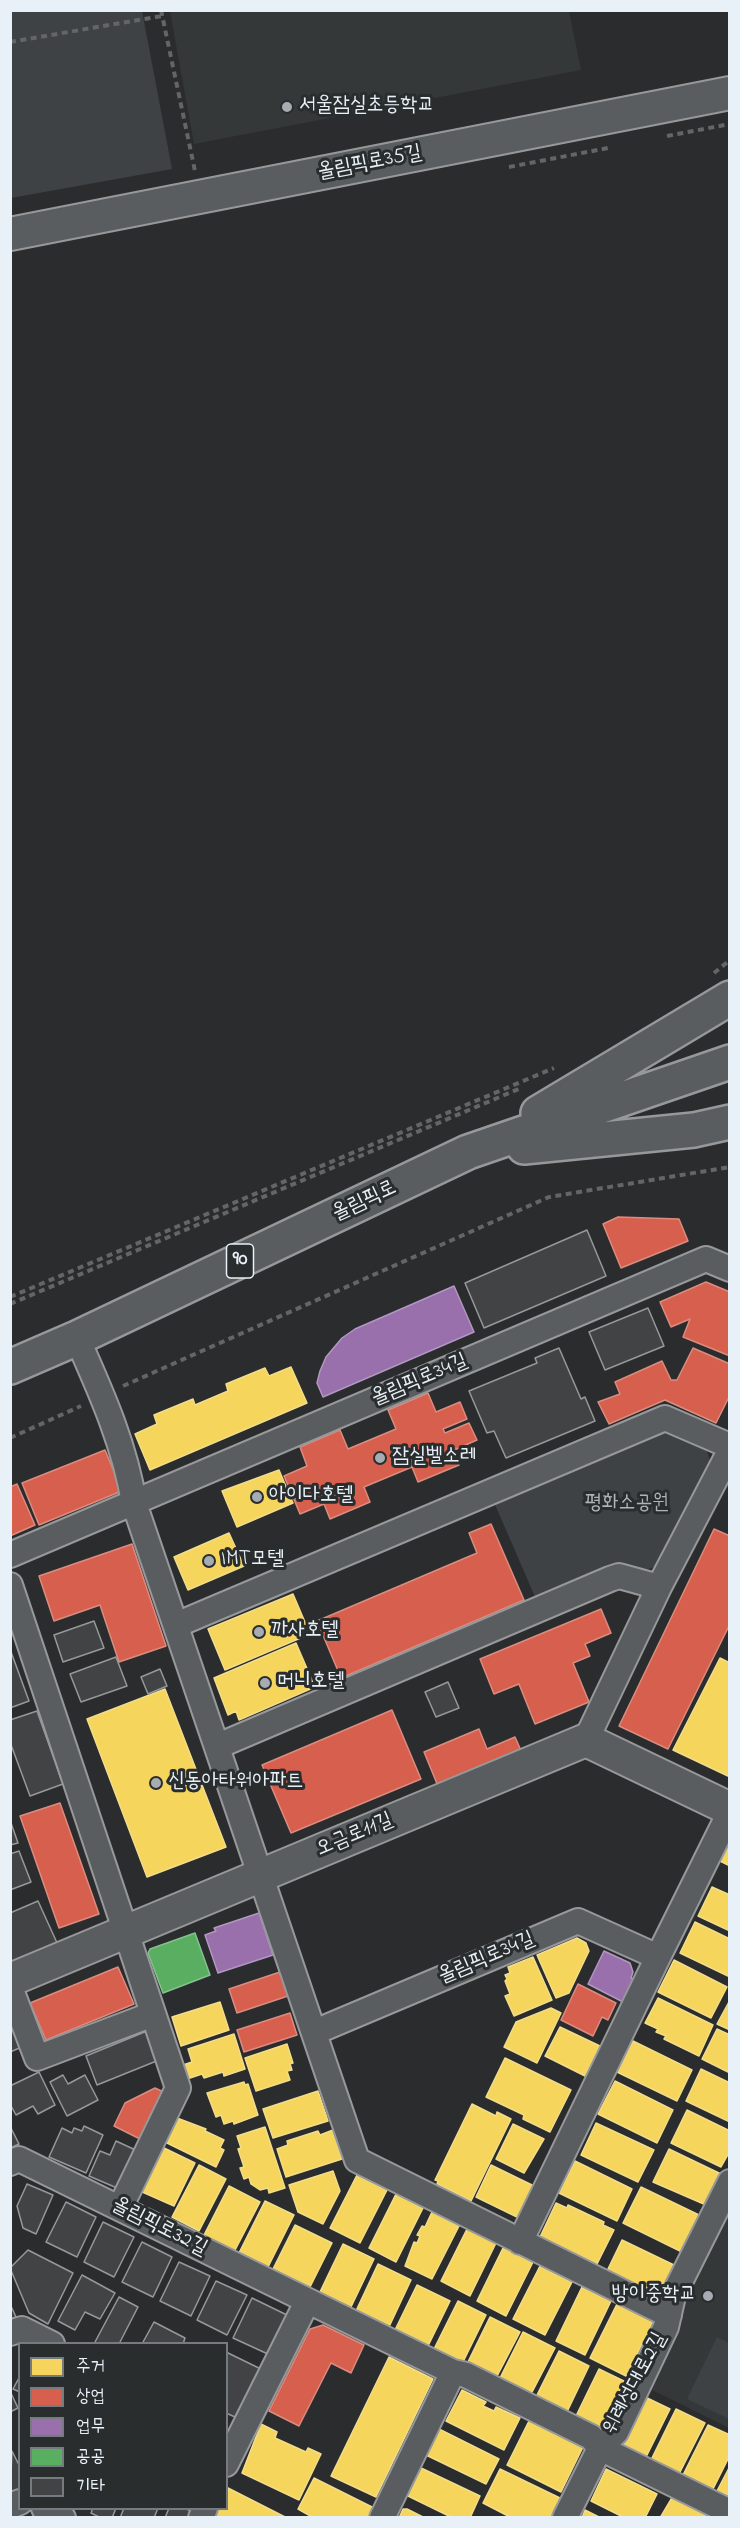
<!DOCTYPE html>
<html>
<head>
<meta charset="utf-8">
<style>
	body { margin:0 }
	#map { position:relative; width:740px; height:2528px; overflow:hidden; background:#2b2c2d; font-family:"Indie Flower","Poor Story",sans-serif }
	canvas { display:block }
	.frame { position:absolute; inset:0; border:12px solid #e8f1f8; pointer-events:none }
	.legend { position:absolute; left:18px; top:2342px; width:210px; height:168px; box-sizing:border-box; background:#2a2d2e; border:2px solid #767b7f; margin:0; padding:8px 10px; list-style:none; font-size:18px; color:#e8f1f8 }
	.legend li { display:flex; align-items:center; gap:12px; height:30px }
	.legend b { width:30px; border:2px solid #767b7f }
</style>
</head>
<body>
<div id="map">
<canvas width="740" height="2528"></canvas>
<div class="frame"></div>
<ul class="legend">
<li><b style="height:16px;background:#f6d55c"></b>주거</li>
<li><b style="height:16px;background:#d6604d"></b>상업</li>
<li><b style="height:16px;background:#9970ab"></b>업무</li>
<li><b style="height:16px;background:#5aae61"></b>공공</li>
<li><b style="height:16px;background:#424344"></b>기타</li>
</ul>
</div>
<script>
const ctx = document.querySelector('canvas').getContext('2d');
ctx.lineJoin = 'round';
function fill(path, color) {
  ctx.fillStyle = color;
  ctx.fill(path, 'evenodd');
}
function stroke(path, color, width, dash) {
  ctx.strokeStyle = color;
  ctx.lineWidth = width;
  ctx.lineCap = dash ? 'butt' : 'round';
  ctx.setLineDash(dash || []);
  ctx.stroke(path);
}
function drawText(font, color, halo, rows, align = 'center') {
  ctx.font = font + ' "Indie Flower","Poor Story",sans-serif';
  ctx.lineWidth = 6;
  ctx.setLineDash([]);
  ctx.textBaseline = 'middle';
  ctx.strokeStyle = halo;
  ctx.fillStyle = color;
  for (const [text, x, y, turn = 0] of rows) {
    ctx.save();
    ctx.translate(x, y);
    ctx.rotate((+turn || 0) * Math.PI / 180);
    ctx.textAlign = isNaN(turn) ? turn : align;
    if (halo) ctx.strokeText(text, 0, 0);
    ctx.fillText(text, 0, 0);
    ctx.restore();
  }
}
const built = new Path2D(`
	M170,11H569L581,70L194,144Z
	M729,2208V2428L642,2385Z`);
const green = new Path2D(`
	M11,10L142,11L172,169L11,198Z
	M665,1427L705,1446L711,1463L660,1565L643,1571L622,1562L536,1599L493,1500Z
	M717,2337L729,2343V2419L687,2399Z`);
const homes = new Path2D(`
	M291,1367L307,1403L150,1470L135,1434L157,1424L154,1415L193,1399L195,1405L228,1391L226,1384L265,1368L269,1376Z
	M279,1470L293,1503L237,1527L222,1491Z
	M229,1533L244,1566L188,1590L174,1557Z
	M293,1594L310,1634L225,1670L208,1629Z
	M296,1643L315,1687L239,1720L236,1711L228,1715L214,1678Z
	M720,1658L730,1663V1777L673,1750Z
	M165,1689L226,1847L147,1877L87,1719Z
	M730,1843V1866L720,1861Z
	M712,1887L730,1895V1931L698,1916Z
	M695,1922L730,1939V1977L680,1953Z
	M577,1938L586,1943L589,1951L569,1993L556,1998L537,1955Z
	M533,1957L552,2000L514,2016L505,1996L510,1994L505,1981L507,1979L505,1975L510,1973L508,1967Z
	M674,1960L727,1987L711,2018L658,1992Z
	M658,1998L713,2025L699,2056L664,2039L666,2036L656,2032L658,2029L645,2023Z
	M730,2000V2030L717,2024Z
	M220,2002L229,2030L181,2046L172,2017Z
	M551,2008L561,2013L537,2063L504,2047L516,2022Z
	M560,2027L600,2046L585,2076L545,2056Z
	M717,2029L730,2035V2073L702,2059Z
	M234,2034L245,2069L224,2076L223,2072L204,2078L202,2074L187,2079L183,2065L192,2062L188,2049Z
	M633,2041L692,2070L677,2101L617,2072Z
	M287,2044L293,2063L290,2064L292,2070L287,2071L290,2080L256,2091L245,2058Z
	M505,2058L571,2090L550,2132L523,2119L524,2115L486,2097Z
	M701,2069L730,2083V2122L686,2101Z
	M615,2081L673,2110L657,2143L598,2114Z
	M244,2082L245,2085L248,2084L258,2115L234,2124L233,2121L224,2124L221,2115L216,2117L207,2093Z
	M318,2091L328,2121L273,2138L263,2109Z
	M472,2104L496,2116L497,2112L511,2119L471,2201L437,2184L438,2181L435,2180Z
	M687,2110L730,2131V2151L721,2167L671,2143Z
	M177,2118L206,2129L205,2131L224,2140L220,2148L224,2150L216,2167L165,2142Z
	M596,2123L654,2150L638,2182L581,2155Z
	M513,2124L544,2139L524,2173L496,2159Z
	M265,2127L285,2188L269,2193L268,2188L260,2190L251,2184L249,2177L244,2179L240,2168L244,2167L238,2149L241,2148L237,2136Z
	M333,2130L342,2159L286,2177L277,2149L288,2145L287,2141L318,2131L320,2135Z
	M162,2147L195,2163L174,2206L140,2191Z
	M669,2149L721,2174L706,2205L653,2182Z
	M575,2161L632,2189L617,2221L559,2193Z
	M199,2165L226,2179L199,2231L172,2217Z
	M491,2165L534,2186L519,2218L476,2197Z
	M333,2171L340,2191L323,2224L298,2212L289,2185Z
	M357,2175L387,2190L360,2243L330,2228Z
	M229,2186L260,2202L233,2254L202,2239Z
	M641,2187L699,2215L682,2252L623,2223Z
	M396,2194L423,2208L396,2262L369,2248Z
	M265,2201L294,2215L268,2267L238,2255Z
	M556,2203L567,2208L568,2205L604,2222L603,2225L614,2230L597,2264L540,2237Z
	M432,2212L459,2226L432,2279L405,2266L414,2242L417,2243L420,2236L417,2235L422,2226L425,2227Z
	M295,2225L332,2243L310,2287L273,2269Z
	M467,2229L496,2243L470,2296L441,2281Z
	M622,2240L676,2266L665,2287L650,2292L607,2271Z
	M343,2244L374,2259L350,2309L319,2294Z
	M503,2248L533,2262L506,2316L477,2301Z
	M378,2264L411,2280L388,2329L355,2313Z
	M540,2266L572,2282L545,2335L513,2319Z
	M417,2285L450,2301L427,2348L394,2332Z
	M582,2287L611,2301L585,2355L556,2341Z
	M458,2301L486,2315L461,2366L432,2353Z
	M618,2302L654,2321L626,2376L590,2358Z
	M490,2317L520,2332L495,2380L466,2366Z
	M523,2332L555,2348L530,2396L499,2380Z
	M559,2351L589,2366L565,2416L534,2401Z
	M389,2357L433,2379L376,2497L331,2476Z
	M599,2369L630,2384L607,2431L576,2416Z
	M462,2390L486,2402L483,2406L494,2411L496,2407L520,2418L504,2450L446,2421Z
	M641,2395L670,2409L646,2457L623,2444L620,2437Z
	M676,2409L705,2423L679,2474L651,2460Z
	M530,2419L584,2445L561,2492L507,2465Z
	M261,2424L277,2432L275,2438L306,2452L308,2448L321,2454L299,2500L242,2473Z
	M708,2425L730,2435V2455L713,2489L683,2475Z
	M439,2429L499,2459L486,2484L426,2455Z
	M730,2466V2497L717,2491Z
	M419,2467L480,2496L470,2518H453L406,2495Z
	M500,2469L562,2499L553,2518H512L483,2503Z
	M606,2469L657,2494L645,2518H625L591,2501Z
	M314,2478L374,2508L369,2518H314L298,2509Z
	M228,2488L287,2518H214L218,2508H226Z
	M673,2496L716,2518H660Z
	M403,2509H407L425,2518H399Z
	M585,2510L601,2518H582Z`);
const shops = new Path2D(`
	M618,1217L679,1219L688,1241L621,1268L603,1224Z
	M706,1282L730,1292V1356L683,1337L690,1319L671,1327L660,1302Z
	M693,1348L730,1364V1395L716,1423L665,1400L609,1424L598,1402L620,1394L615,1382L662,1361L671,1380H677Z
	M428,1393L436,1412L460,1402L467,1419L443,1429L445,1433L469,1423L477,1440L452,1451L459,1465L418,1482L412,1467L364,1487L370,1502L330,1519L324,1504L300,1514L293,1497L317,1487L315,1483L291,1493L284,1476L307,1466L300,1447L340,1430L348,1449L396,1429L388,1410Z
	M105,1450L122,1491L39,1525L22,1483Z
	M17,1484L35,1525L10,1536V1487Z
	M491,1524L524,1600L341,1678L317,1621L477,1553L469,1533Z
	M714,1529L730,1536V1624L668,1749L619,1726Z
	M132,1544L166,1646L119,1662L100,1605L54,1621L39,1576Z
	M601,1609L611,1633L585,1644L590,1656L573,1663L589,1702L535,1724L519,1684L494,1694L480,1659Z
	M392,1710L421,1779L291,1833L262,1765Z
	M479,1729L487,1749L515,1737L523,1755L440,1791L424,1752Z
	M60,1803L99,1914L59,1928L20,1816Z
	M118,1967L134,2004L46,2040L30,2003Z
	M283,1971L291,1995L237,2013L229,1989Z
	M578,1984L616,2003L608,2020L602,2017L593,2036L561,2020Z
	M290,2013L297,2035L244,2052L237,2030Z
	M155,2088L168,2094L144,2141L114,2126L125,2103Z
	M323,2325L364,2345L351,2373L331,2363L299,2426L269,2411L310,2329Z`);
const offices = new Path2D(`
	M454,1286L474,1332L323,1397L317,1383L320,1371L326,1357L342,1338L355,1329Z
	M259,1913L273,1955L218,1973L205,1935L216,1931L214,1928Z
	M604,1951L630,1963L633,1972L631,1978L634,1979L623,2002L588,1984Z`);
const public = new Path2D(`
	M195,1933L210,1975L163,1993L148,1953L150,1949Z`);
const building = new Path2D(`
	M587,1230L606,1276L484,1328L465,1283Z
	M648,1308L664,1346L605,1370L589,1332Z
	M559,1348L581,1399L585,1397L595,1421L506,1458L494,1431L487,1433L469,1391L537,1363L535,1358Z
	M94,1621L104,1648L63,1662L54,1635Z
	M10,1649L29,1701L10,1708Z
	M116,1657L127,1686L81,1702L70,1674Z
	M160,1669L167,1686L148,1694L141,1677Z
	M448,1682L459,1708L436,1717L425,1692Z
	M37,1711L63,1784L30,1796L10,1742V1720Z
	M10,1820L18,1843L10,1845Z
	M19,1851L31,1882L10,1890V1854Z
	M38,1901L58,1945L10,1963V1913Z
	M10,2023L22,2047L10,2052Z
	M147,2031L159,2060L97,2085L86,2056Z
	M39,2072L55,2105L38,2114L33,2106L16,2115L10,2104V2086Z
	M63,2075L68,2084L85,2075L98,2100L67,2116L50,2082Z
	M10,2126L19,2144L10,2148Z
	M84,2126L103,2135L86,2173L49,2157L62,2128L72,2133L74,2128L82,2131Z
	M116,2141L142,2153L117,2188L89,2176L100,2151L110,2155Z
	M27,2184L53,2195L36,2234L23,2228L17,2206Z
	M66,2202L96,2217L77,2257L46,2242Z
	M103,2222L134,2237L114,2277L84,2262Z
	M142,2242L172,2257L153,2297L122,2282Z
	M28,2250L73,2273L48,2324L29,2313L10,2268Z
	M179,2262L210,2276L191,2316L160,2301Z
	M82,2275L115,2293L100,2319L85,2312L75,2330L58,2321Z
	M216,2281L247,2295L227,2335L197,2320Z
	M119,2297L138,2307L119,2344H98L95,2342Z
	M252,2298L289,2316L270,2355L233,2338Z
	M10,2304L16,2317L10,2319Z
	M154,2322L185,2338L183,2344H142Z
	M226,2352L267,2372L248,2410L235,2417L226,2413Z
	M20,2376V2392L13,2389Z
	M10,2391L18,2408L10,2412Z
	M12,2451L20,2467V2491L10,2495Z
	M93,2508H116L112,2518H101L91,2513Z
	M124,2508H158L154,2518H120Z
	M169,2508H185L194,2513L191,2518H165Z`);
const path = new Path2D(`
	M161,10L195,171
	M10,42L162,16
	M667,136L730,124
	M509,167L608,148
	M714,973L730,960
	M10,1297L554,1068
	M10,1304L521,1088
	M123,1386L549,1197L730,1167
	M10,1438L81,1406`);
const minor = new Path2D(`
	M77,1338C101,1392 125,1445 134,1503L357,2160L669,2315
	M10,1555L706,1259L730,1269
	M10,1585L178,2088L120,2208
	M176,1625L665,1418L730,1446
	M586,1740L659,1587L730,1451
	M218,1746L610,1579L619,1576L659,1587
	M10,1987L37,2058L153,2014
	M315,2032L578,1921L658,1957L730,1812
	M10,2163L19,2159L453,2372L466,2375L591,2437L600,2448L730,2512
	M520,2242L658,1957
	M10,2333L22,2329L52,2344
	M226,2464L307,2302
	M10,2506L20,2502
	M44,2508L63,2518
	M201,2518L205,2508
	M382,2518L453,2372
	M565,2518L600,2448L616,2432L666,2327L673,2296L730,2182`);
const tertiary = new Path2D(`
	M10,234L730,93
	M10,1980L586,1740L730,1809`);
const primary = new Path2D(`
	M538,1113L730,998
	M524,1147L694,1130L730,1122
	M10,1367L77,1338L468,1152L730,1062`);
const markers = [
	[287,107,6,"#a6acb1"],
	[380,1458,6,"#a6acb1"],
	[257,1497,6,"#a6acb1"],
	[209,1561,6,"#a6acb1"],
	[259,1632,6,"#a6acb1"],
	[265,1683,6,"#a6acb1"],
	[156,1783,6,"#a6acb1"],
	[708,2296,6,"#a6acb1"]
];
const shields = [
	[240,1261,27]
];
const shieldNames = [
	["90",240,1261]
];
const poiNames = [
	["서울잠실초등학교",299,107],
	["잠실벨소레",392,1458],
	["아이다호텔",269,1497],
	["IMT모텔",221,1561],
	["까사호텔",271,1632],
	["머니호텔",277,1683],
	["신동아타워아파트",168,1783],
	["방이중학교",696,2296,"right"]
];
const streetNames = [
	["올림픽로35길",370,164,-11],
	["올림픽로",365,1202,-25],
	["올림픽로34길",420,1381,-23],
	["오금로11길",355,1836,-23],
	["올림픽로34길",487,1959,-23],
	["올림픽로32길",159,2228,27],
	["위례성대로2길",636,2384,-62]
];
const parkNames = [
	["평화소공원",627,1505]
];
fill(built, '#353839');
fill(green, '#3f4244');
fill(homes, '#f6d55c');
stroke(homes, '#f2dd8b', 1.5);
fill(shops, '#d6604d');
stroke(shops, '#db8c80', 1.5);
fill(offices, '#9970ab');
stroke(offices, '#b197c2', 1.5);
fill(public, '#5aae61');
stroke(public, '#85c28e', 1.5);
fill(building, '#424344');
stroke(building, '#96989a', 1.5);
stroke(minor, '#96989a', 28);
stroke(tertiary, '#96989a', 36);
stroke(primary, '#96989a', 38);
stroke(path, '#636566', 4, [6, 4.5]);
stroke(minor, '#5a5d60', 24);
stroke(tertiary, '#5a5d60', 32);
stroke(primary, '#5a5d60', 33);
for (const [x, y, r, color] of markers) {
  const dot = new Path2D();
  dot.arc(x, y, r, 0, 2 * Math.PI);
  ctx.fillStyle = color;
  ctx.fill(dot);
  stroke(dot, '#2a2d2e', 2);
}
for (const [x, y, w] of shields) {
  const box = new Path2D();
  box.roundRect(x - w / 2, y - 17, w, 34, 4.5);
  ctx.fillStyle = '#2a2d2e';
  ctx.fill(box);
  stroke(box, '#e8f1f8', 1.5);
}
drawText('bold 20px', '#e8f1f8', null, shieldNames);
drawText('21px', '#e8f1f8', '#2a2d2e', poiNames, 'left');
drawText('21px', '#e8f1f8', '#2a2d2e', streetNames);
drawText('21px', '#aeb5ba', '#2a2d2e', parkNames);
</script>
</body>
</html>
